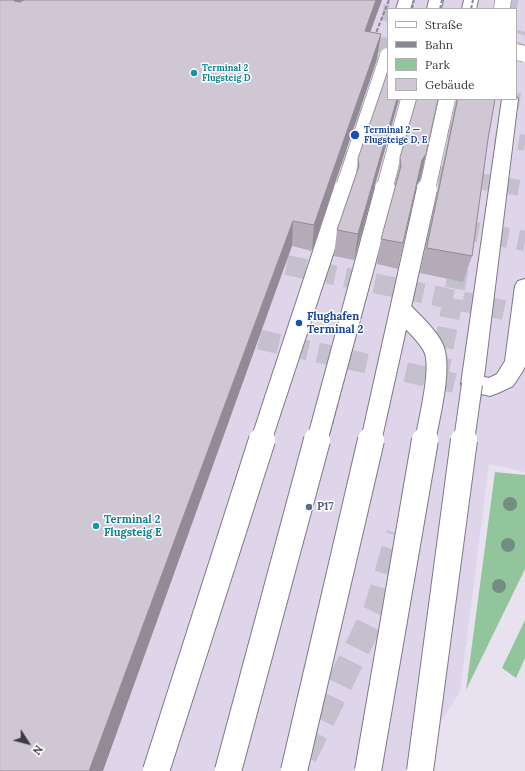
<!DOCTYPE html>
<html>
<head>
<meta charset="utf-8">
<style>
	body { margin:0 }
	#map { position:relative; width:525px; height:771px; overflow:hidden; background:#e7e1f0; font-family:Lora,serif }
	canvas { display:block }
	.legend { position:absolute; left:387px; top:8px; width:130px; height:92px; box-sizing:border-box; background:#fff; border:1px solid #b1b0b3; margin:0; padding:5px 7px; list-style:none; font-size:12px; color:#3c3a40 }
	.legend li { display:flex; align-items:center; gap:8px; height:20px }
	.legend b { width:20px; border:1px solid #b1b0b3 }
	.north { position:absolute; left:8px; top:723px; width:40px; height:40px; -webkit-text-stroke:3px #fff; paint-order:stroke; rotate:126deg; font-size:11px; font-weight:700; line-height:16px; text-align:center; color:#3c3a40 }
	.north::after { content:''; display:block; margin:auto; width:14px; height:18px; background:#3c3a40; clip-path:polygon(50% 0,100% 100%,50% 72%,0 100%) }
</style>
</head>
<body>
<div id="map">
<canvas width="525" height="771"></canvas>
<ul class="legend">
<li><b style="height:5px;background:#fff"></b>Straße</li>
<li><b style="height:5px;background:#8b8792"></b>Bahn</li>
<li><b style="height:11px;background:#93c59d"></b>Park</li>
<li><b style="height:11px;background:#d0c7d5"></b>Gebäude</li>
</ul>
<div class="north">N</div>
</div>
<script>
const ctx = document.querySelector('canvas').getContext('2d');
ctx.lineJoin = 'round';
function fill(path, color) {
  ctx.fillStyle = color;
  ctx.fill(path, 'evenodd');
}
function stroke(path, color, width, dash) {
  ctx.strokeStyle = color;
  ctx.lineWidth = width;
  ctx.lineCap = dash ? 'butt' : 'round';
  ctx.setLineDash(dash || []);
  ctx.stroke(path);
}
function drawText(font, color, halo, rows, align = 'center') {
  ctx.font = font + ' Lora,serif';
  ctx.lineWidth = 3;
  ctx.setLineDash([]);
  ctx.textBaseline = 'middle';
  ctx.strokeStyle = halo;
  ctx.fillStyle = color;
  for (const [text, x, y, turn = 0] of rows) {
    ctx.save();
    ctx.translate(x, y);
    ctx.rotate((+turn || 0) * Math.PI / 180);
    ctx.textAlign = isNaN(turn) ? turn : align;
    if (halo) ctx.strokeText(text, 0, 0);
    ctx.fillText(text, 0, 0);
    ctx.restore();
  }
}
const built = new Path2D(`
	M0,0H525V472L489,464L460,692L409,771H0ZM388,9H516V99H388Z`);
const green = new Path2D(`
	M495,472L525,475V569L466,690Z
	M525,620V658L516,678L502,668Z`);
const minorTunnelFar2 = new Path2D(`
	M502,0L525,3
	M359,9L388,13
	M350,41L388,46
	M516,58L525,32
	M504,99L525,102
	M329,111L525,143
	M314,152L525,189`);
const minorTunnelFar1 = new Path2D(`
	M400,218L525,241
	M257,259L504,310
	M230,333L490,391
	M438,377L462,251`);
const minorTunnel = new Path2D(`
	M304,756L377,608L399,534`);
const minor = new Path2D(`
	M399,0H413L410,9H396Z
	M429,0H443L441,9H427Z
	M464,0H478L476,9H462Z
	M516,96L518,99L484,377L489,378L497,374L505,361L515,286L518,281L525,279V366L524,369L513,386L498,393L490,396L464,390L461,384L502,99H516Z`);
const railFar2 = new Path2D(`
	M412,9L414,0
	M440,9L442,0
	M471,9L473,0
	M372,43L389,0`);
const railFar1 = new Path2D(`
	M327,441L374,264
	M377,441L415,272`);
const rail = new Path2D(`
	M239,771L327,440
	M304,771L378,440`);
const minorBridgeFar2 = new Path2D(`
	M502,9L503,0
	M516,52L525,54
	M343,190L388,56
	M384,190L409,99
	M427,190L447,99`);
const minorBridgeFar1 = new Path2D(`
	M401,310C412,322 426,333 433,347C443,366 429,419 425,441
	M261,441L344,189
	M317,441L385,189
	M371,441L427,189
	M464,441L472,384`);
const minorBridge = new Path2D(`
	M156,771L262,440
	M228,771L317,440
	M294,771L371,440
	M368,771L425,440
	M420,771L464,440`);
const trees = [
	[510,504],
	[508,545],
	[499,586]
];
const wall = new Path2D(`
	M0,0H382L370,32L377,59L312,251L292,246Z
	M388,99H399L354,260L334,256L337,230L356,174L358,159Z
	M455,99H495L488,139L472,256L463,282L420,273L456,101Z
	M400,158L420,180L416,186L398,269L377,264L381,239L396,187L395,184Z`);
const shadedWall = new Path2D(`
	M12,0H29L32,12Z
	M376,0H382L361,57L365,31Z
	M381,34L377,59L312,251L314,225Z
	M397,99H399L354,260L358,234Z
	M426,154L420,180L416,187L422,160Z
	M293,221L292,246L103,771H89Z`);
const building = new Path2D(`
	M0,0H14V1L20,2L24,0H376L365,31L381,34L314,225L293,221L89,771H0Z
	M388,71V99H397L358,234L337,230L359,166L358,159Z
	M417,99H438L426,154L422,160L403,243L381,239L401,166L400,158Z
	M458,99H495L488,139L472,256L427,248Z`);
const markers = [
	[194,73,4,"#0f9aa8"],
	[355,135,5,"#1a4fb4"],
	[299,323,4,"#1a4fb4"],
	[309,507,4,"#5c6f8a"],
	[96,526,4,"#0f9aa8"]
];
const farCulturenames = [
	["Terminal 2",202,68],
	["Flugsteig D",202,78]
];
const farTransitnames = [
	["Terminal 2 —",364,130],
	["Flugsteige D, E",364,140]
];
const transitNames = [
	["Flughafen",307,317],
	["Terminal 2",307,330]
];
const serviceNames = [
	["P17",317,507]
];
const cultureNames = [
	["Terminal 2",104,520],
	["Flugsteig E",104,533]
];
fill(built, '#ded5eb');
fill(green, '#93c59d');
stroke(minorTunnelFar2, '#c5c0cd', 16, [16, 8]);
stroke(minorTunnelFar1, '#c5c0cd', 20, [20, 10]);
stroke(minorTunnel, '#c5c0cd', 26, [26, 14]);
stroke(minor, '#7e7886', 2);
fill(minor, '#fff');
stroke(railFar2, '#8b8792', 2, [4, 2]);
stroke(railFar1, '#8b8792', 3, [5.5, 3]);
stroke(rail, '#8b8792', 3.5, [8, 3.5]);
stroke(minorBridgeFar2, '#7e7886', 17, []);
stroke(minorBridgeFar1, '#7e7886', 22, []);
stroke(minorBridge, '#7e7886', 28, []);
stroke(minorBridgeFar2, '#fff', 16);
stroke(minorBridgeFar1, '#fff', 20);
stroke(minorBridge, '#fff', 26);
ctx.fillStyle = '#728e80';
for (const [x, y] of trees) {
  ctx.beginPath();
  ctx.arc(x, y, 7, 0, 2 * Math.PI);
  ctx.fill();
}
fill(wall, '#b3abb7');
fill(shadedWall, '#928b95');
fill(building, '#d0c7d5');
stroke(building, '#928b95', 1);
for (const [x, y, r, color] of markers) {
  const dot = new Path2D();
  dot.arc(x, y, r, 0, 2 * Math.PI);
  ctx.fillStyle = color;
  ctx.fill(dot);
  stroke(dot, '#fff', 1.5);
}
drawText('bold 9px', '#0d838f', '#fff', farCulturenames, 'left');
drawText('bold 9px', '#164399', '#fff', farTransitnames, 'left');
drawText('bold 11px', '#164399', '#fff', transitNames, 'left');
drawText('bold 11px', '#4e5e75', '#fff', serviceNames, 'left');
drawText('bold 11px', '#0d838f', '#fff', cultureNames, 'left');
</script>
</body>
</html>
